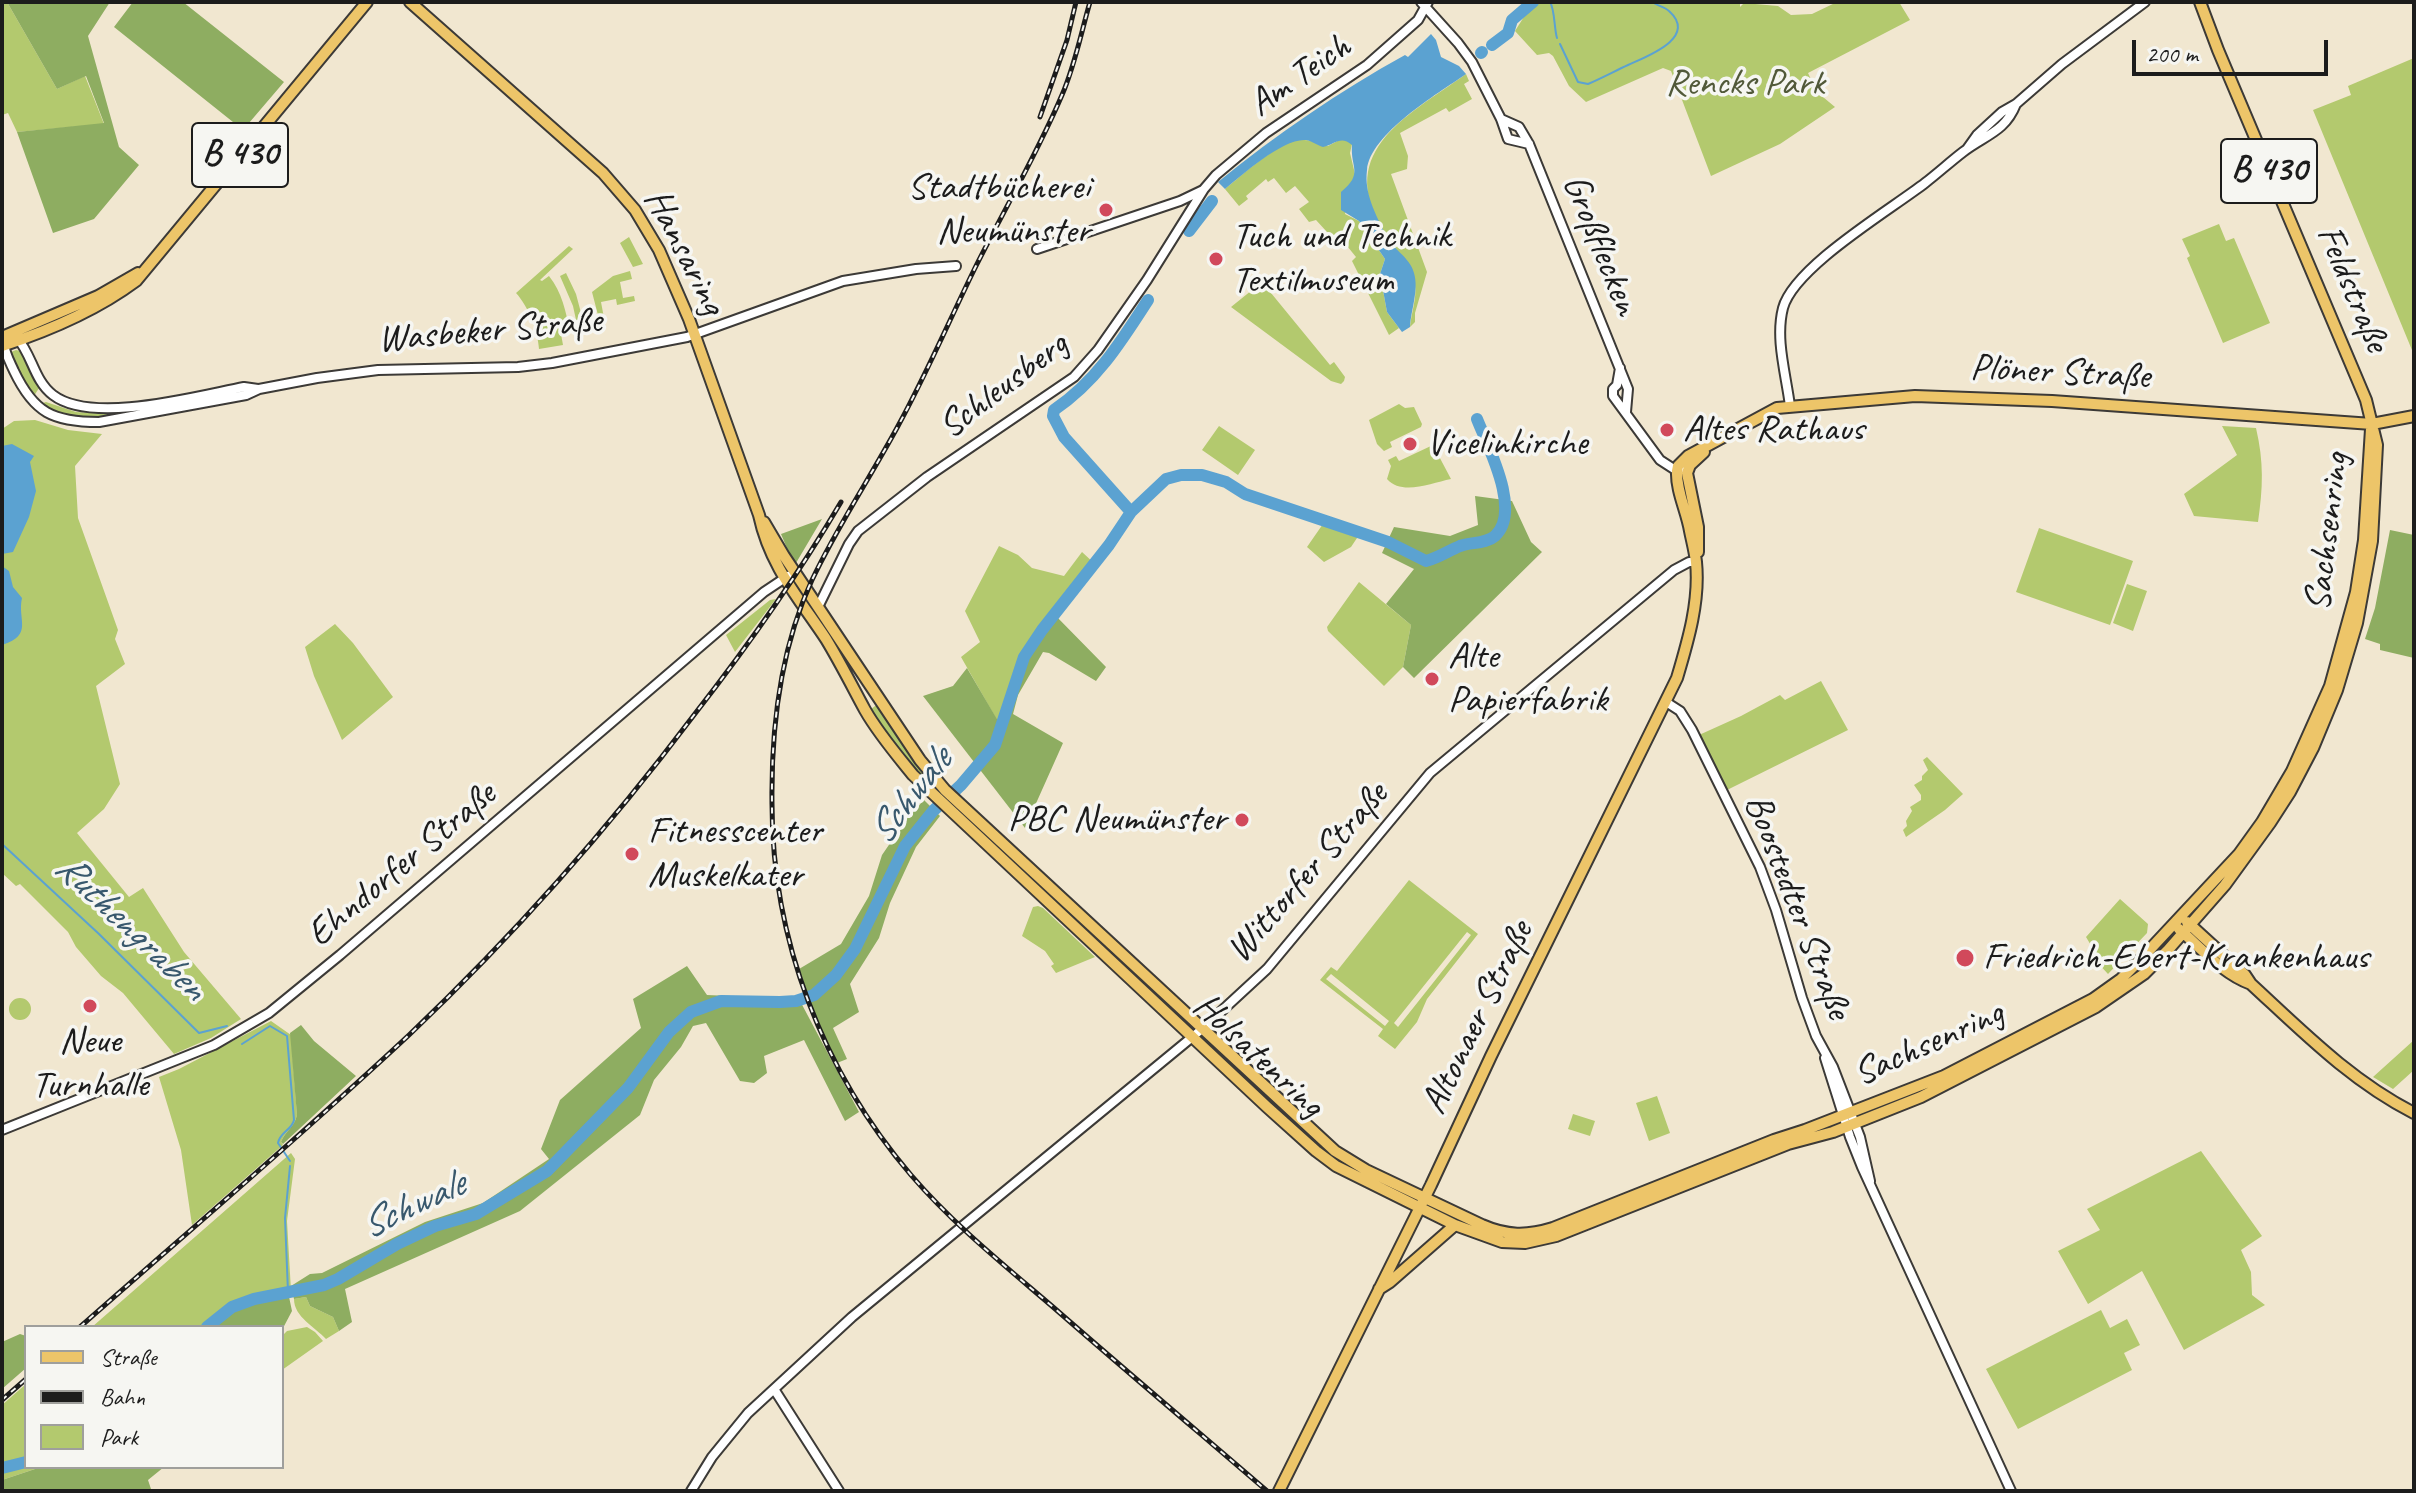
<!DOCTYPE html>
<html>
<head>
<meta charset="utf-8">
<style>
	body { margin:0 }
	#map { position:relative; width:2416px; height:1493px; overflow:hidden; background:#f1e7d0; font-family:Caveat,sans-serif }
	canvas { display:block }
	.frame { position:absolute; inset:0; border:4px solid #1c1c1c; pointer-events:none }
	.legend { position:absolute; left:24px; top:1325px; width:260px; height:144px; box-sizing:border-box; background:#f6f6f2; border:2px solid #9f9f9c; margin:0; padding:10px 14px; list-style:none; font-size:24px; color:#1c1c1c }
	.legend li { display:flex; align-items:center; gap:16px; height:40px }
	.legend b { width:40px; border:2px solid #9f9f9c }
	.scale { position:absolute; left:2132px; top:40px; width:196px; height:36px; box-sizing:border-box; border:4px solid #1c1c1c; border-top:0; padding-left:10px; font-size:24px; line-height:28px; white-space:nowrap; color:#1c1c1c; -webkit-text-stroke:6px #f6f6f2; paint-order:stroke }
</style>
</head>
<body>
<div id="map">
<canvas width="2416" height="1493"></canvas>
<div class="frame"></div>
<ul class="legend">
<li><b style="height:10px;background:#edc569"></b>Straße</li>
<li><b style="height:10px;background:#1c1c1c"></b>Bahn</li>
<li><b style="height:22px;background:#b3c96e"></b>Park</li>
</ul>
<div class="scale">200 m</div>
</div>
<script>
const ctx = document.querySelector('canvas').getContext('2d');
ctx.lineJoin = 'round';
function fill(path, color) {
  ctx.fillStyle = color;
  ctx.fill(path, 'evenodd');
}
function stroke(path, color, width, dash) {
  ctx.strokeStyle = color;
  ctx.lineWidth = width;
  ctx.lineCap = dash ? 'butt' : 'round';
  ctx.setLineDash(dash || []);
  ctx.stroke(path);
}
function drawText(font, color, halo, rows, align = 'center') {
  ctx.font = font + ' Caveat,sans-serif';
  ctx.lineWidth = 7;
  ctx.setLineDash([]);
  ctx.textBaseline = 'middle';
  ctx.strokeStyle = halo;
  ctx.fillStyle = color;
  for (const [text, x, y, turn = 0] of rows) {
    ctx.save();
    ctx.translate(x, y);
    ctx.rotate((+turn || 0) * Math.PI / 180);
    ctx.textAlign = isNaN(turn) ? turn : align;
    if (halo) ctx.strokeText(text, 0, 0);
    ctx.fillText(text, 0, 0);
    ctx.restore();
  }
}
const green = new Path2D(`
	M2,2H7L57,89L85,76L104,124L17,132L8,113L2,115Z
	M1538,2H1740V7L1744,3L1778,6L1791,15L1812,14L1837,2H1899L1910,20L1808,73L1817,92L1835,107L1780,144L1711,176L1671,71L1663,68L1586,102L1569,86L1553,56L1549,53L1537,55L1515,31L1527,12Z
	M2414,58V355L2313,110L2351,95L2348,86Z
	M1466,74L1469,81L1464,84L1472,99L1449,112L1446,108L1400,133L1408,156L1407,169L1391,174L1427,272L1415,313V322L1410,327C1411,314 1417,298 1415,285C1413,260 1400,258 1388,240C1331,153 1403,119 1466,74Z
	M1341,139L1347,140L1352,144L1350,153L1355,174L1345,214L1359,221L1385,259L1380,274L1387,312L1399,328L1389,335L1352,261L1356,257L1343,241L1327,232L1316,220L1309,222L1299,209L1309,202L1295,186L1286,193L1274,178L1268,182L1266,179L1246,196L1248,199L1239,206L1225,189C1241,176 1277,143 1297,140C1308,139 1318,143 1328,146Z
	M2219,224L2226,241L2234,238L2270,323L2223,343L2187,258L2190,256L2182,239Z
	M629,237L643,264L633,267L620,243Z
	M569,246L573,249L540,280L542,281L549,276C562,292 566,312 570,332L561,334L563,345L539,349C538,331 528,306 516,293Z
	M630,271L632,279L620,282L623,298L634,296L635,301L617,305L616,299L601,302L604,318L599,319L592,292L613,276Z
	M566,273L576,294L585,328L578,329L573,306L560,276Z
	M1262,282L1330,365L1334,362L1345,377L1344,381L1341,384L1331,381L1231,307Z
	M16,350L20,351L39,388L34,396L22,380L10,355L11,352Z
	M46,402L76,412L106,414L159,407C118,416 78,428 40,404Z
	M1399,404L1405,408L1414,407L1422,424L1421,427L1390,442L1392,447L1384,451L1377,444L1369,420Z
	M35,420L68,430L102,434L75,466L78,518L118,630L115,639L125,664L96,686L120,784L104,809L77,833L129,897L143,888L184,952L241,1019L211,1038L174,1054L123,993L101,976L76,947L68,932L20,884L16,886L2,873V429L14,421Z
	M1219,426L1255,450L1238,475L1202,450Z
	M2222,426L2256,428C2264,462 2263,488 2258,522L2194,516L2184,494L2237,455Z
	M1433,445L1451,479C1431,483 1402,496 1387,479L1391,466L1388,460L1396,456L1399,461Z
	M1325,521L1359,535L1351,547L1324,562L1307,547Z
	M2039,528L2133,561L2110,625L2016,592Z
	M999,546L1018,555L1032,568L1064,576L1082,552L1095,564L1042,630L1024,657L1001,727L961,657L980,642L965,611Z
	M1359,582L1411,625L1403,667L1384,686L1328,631L1327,627Z
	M2127,584L2147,591L2133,631L2113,623Z
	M776,599L735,652L726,635L770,600Z
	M335,624L353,643L393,697L342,740L314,676L305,647Z
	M1821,681L1848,730L1727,790L1699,735L1741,716L1780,695L1785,700Z
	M875,706H879L935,789L933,790L896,749L870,710Z
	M1927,757L1963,794L1945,810L1906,837L1903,830L1907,826L1906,821L1912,811L1910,807L1921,800V795L1914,785L1922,780V776L1928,770L1923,760Z
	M962,813L1192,1024V1026L1189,1028L961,816Z
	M1409,880L1478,934L1427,999L1417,1022L1395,1049L1378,1036L1383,1029L1320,980L1331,967L1337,971ZM1467,932L1471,935L1398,1027L1394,1023ZM1331,974L1389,1021L1385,1026L1326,979Z
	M2120,899L2148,924L2147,933L2108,974L2096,961L2098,957L2086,937Z
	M1038,906L1043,908L1095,957L1056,973L1051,966L1054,964L1045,951L1022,936L1033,907Z
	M9 1009a11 11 0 1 1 22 0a11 11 0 1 1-22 0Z
	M271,1021L291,1035L297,1115C294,1128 285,1131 281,1142L283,1145L192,1225L181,1150L159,1077L179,1069Z
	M1205,1037L1332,1154L1400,1191L1339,1164L1324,1154L1202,1040Z
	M2414,1040V1070L2393,1089L2373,1077Z
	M1657,1096L1670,1133L1649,1141L1636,1103Z
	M1573,1114L1595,1121L1590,1136L1568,1129Z
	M2201,1151L2262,1236L2241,1250L2251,1272L2252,1295L2265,1305L2184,1350L2142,1271L2088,1304L2058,1251L2100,1230L2087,1209Z
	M291,1153L295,1159L287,1221L291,1291L254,1299L211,1323L215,1327H92Z
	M306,1297L310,1306L333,1317L339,1331L326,1339C315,1327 294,1317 294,1299Z
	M2101,1310L2110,1328L2127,1319L2140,1345L2124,1353L2132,1370L2018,1429L1986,1369Z
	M307,1327L315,1332L323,1341L282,1370V1336L287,1331Z
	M26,1384V1467H41L2,1480V1405Z`);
const forest = new Path2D(`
	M7,2H110L88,36L119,147L139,165L94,219L53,233L17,132L104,123L86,76L57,89Z
	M133,2H183L284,82L243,130L114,27Z
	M1475,496L1512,501L1531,542L1542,552L1414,678L1403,667L1411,625L1386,604L1414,569L1382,553L1394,527L1450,536L1478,525Z
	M822,519L796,563L789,553L781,534Z
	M2390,530L2414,535V658L2380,650V644L2365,639L2375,608Z
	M1054,614L1106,667L1096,681L1049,653L1043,652L1018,695L1013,714L1063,743L1025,828L923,696L953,686L967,668L1001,726L1024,657Z
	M924,800L940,816L916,847L890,903L879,938L850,984L859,1012L833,1028L847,1059L837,1063L822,1034L799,969L841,944L869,896L882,855L908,817Z
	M687,966L707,995L799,999L859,1112L845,1121L804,1040L764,1056L767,1073L754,1083L740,1081L706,1023L693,1026L681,1047L654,1080L640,1115L520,1211L345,1289L352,1322L339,1331L333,1317L310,1306L306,1297L294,1299L291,1286L310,1274L322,1273L425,1222L483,1203L549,1159L541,1149L560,1100L641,1028L633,999Z
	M301,1025L314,1041L356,1076L283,1144L281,1142C285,1131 294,1128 297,1115L290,1033Z
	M288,1292L292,1311L282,1330V1327H215L211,1322C239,1302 254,1298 288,1292Z
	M20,1334L26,1336V1368L2,1389V1342Z
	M41,1467H164L148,1480L151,1489L148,1491H2V1480Z`);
const water = new Path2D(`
	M1431,34L1436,40L1441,57L1459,66L1466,74C1437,94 1370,134 1367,170C1364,194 1376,214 1385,234C1392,249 1410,257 1414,273C1419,290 1411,310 1410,327L1402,332L1387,312L1380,274L1385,259L1359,221L1341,210V192C1364,173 1350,168 1352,145C1341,135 1335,144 1323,147C1317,145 1312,141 1306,140C1283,138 1242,175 1225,189L1218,182C1277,134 1338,92 1405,55L1408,57Z
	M12,444L34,456L30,462L36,491L29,517L13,552L2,554V446Z
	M2,566L9,571L13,587L22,598C17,620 34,635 2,645Z`);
const stream = new Path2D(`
	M1550,2C1555,10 1554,28 1557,38
	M1560,44L1578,82L1588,84C1602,78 1615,71 1628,65C1645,57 1699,38 1669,11C1665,7 1656,5 1652,2
	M2,844L99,934L199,1033L227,1026
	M242,1044L270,1026L287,1036L294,1120C292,1130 280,1132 278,1143L290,1161
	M288,1292L285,1218L290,1166`);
const river = new Path2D(`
	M1492,45L1508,33L1512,20L1533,2
	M1481,53L1482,52
	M1189,231L1212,201
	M1131,512L1064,437L1053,416L1054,410C1096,382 1121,342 1148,300
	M207,1327L232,1307L254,1299L324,1285L338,1279L397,1244L435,1226L476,1214L547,1171L628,1088L669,1032L691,1012L721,1001L780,1002L796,1001L814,995L836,975L855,949L905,846L933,811L961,785L995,745L1024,657L1042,630L1109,545L1131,512L1166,479L1181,475H1202L1226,482L1245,494L1388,542L1426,561C1438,558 1448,551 1460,546C1471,542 1486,544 1495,536C1522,511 1488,447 1477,419
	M2,1468L26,1462`);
const minor = new Path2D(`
	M1421,2L1458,43L1472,62L1501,119L1508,139L1529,144
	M1501,119L1519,127L1529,144L1628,389L1626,412
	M1967,149L1977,135L2002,112L2016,104L2062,64L2145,2
	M1037,249L1180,201L1203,190
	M17,338C32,354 34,381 53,395C92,425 197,396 244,387L258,389
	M4,342C4,352 10,362 14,371C34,413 53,422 99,422L246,395L259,389L317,378L378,370L518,367L552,363L687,337L843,281L916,269L956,266
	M1620,368L1617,385L1613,389V396L1660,460L1677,471L1681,470
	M1790,406C1786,374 1775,339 1783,308C1794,267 1890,210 1925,183C1938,173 1950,162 1963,152C1985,135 2005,132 2016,104
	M818,607L849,544L858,531L927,477L1074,377L1098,350L1147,280L1204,189L1216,175L1266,133L1367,65L1418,20L1428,2
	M1666,702L1680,711L1692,730L1760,867L1776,910L1802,998L1816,1036L1833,1067L1860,1137L1870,1181
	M1825,1058L1850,1137L1862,1167L2011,1491
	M2,1130L214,1045L269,1013L340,955L764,592L788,576
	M774,1389L839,1491
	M691,1491L712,1457L748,1413L852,1317L1202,1029L1267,969L1430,773L1674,570L1689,562H1696`);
const major = new Path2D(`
	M410,2L603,173L635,210L659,250L689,319L759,515C770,566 798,597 826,639C840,662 852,686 865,710C878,733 896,754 913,775L1267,1107L1316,1151L1336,1166L1455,1225L1502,1242L1525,1243L1556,1236L1788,1144L1833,1132L1921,1097L2096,1007L2144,974L2168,950L2225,885L2270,823L2290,792L2313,748L2337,690L2357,623L2372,541L2377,445L2366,400L2218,50L2200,2
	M2,337L98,296L138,273
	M2,346C48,331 97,310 136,281L367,2
	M1677,471L1678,466L1688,456L1777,408L1915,396L2052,401L2372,424L2414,416
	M764,522L784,556L920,760L945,790L1335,1151L1366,1170L1482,1225C1507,1236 1527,1236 1553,1228L1774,1140L1805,1130L1944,1076L2093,999L2121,979L2140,960L2239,854L2262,822L2292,771L2330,686L2356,592L2364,540L2371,429
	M1698,552V527L1687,473L1690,465L1704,452
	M2187,922L2245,975L2251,984C2302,1031 2351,1081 2414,1113
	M2179,929C2201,948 2223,974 2251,984
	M1379,1289L1390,1282L1455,1225
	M1279,1491L1431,1185L1491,1056L1677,678C1688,641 1700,601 1696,562C1695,552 1692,541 1690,531C1687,512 1676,491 1677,471`);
const rail = new Path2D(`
	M1090,2C1081,33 1075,65 1062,95C1037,154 1004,210 975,268C949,321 926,375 898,426C870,478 837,527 812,580C780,649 771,729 772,804C772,940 823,1072 911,1175C953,1224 1004,1265 1053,1307C1124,1369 1196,1430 1267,1491
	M1040,117L1067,40L1076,2
	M80,1327C190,1230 302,1135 409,1035C513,936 608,829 694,715C747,647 797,577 841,502
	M2,1400L26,1379`);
const markers = [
	[1106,210,8,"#d1495b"],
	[1216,259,8,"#d1495b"],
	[1667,430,8,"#d1495b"],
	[1410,444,8,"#d1495b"],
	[1432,679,8,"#d1495b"],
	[1242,820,8,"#d1495b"],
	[632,854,8,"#d1495b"],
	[1965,958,10,"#d1495b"],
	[90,1006,8,"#d1495b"]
];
const shields = [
	[240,155,96],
	[2269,171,96]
];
const shieldNames = [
	["B 430",240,155],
	["B 430",2269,171]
];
const streetNames = [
	["Am Teich",1300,76,-35],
	["Großflecken",1600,245,68],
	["Hansaring",684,252,63],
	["Feldstraße",2352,289,67],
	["Wasbeker Straße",490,331,-5],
	["Plöner Straße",2060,373,3],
	["Schleusberg",1004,386,-37],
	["Sachsenring",2328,532,-83],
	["Ehndorfer Straße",402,865,-40],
	["Wittorfer Straße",1308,873,-49],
	["Boostedter Straße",1797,907,69],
	["Altonaer Straße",1478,1018,-64],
	["Sachsenring",1929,1044,-24],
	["Holsatenring",1258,1056,43]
];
const parkNames = [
	["Rencks Park",1745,84]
];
const poiNames = [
	["Stadtbücherei",1090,188,"right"],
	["Neumünster",1090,232,"right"],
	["Tuch und Technik",1232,237],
	["Textilmuseum",1232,281],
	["Altes Rathaus",1683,430],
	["Vicelinkirche",1426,444],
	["Alte",1448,657],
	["Papierfabrik",1448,701],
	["PBC Neumünster",1226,820,"right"],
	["Fitnesscenter",648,832],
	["Muskelkater",648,876],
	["Friedrich-Ebert-Krankenhaus",1983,958],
	["Neue",90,1042,"center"],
	["Turnhalle",90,1086,"center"]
];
const waterNames = [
	["Schwale",911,797,-52],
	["Ruthengraben",130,928,44],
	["Schwale",413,1206,-25]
];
fill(green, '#b3c96e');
fill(forest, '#8ead61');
fill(water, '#5ba2d1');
stroke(stream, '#5ba2d1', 2);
stroke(river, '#5ba2d1', 12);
stroke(minor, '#3c3a37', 12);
stroke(major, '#3c3a37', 14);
stroke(minor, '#fff', 8);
stroke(major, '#edc569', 10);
stroke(rail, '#1c1c1c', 5);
stroke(rail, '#f6f6f2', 2, [6]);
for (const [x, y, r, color] of markers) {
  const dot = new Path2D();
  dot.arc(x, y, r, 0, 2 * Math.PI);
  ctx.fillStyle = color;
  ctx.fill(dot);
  stroke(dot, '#f6f6f2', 3);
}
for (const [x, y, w] of shields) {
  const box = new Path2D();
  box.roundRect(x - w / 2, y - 32, w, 64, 6);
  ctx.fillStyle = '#f6f6f2';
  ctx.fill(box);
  stroke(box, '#1c1c1c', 2);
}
drawText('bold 36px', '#1c1c1c', null, shieldNames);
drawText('38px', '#1c1c1c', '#f6f6f2', streetNames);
drawText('38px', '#515939', '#f6f6f2', parkNames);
drawText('38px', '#1c1c1c', '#f6f6f2', poiNames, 'left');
drawText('italic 40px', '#38586d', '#f6f6f2', waterNames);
</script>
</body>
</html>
